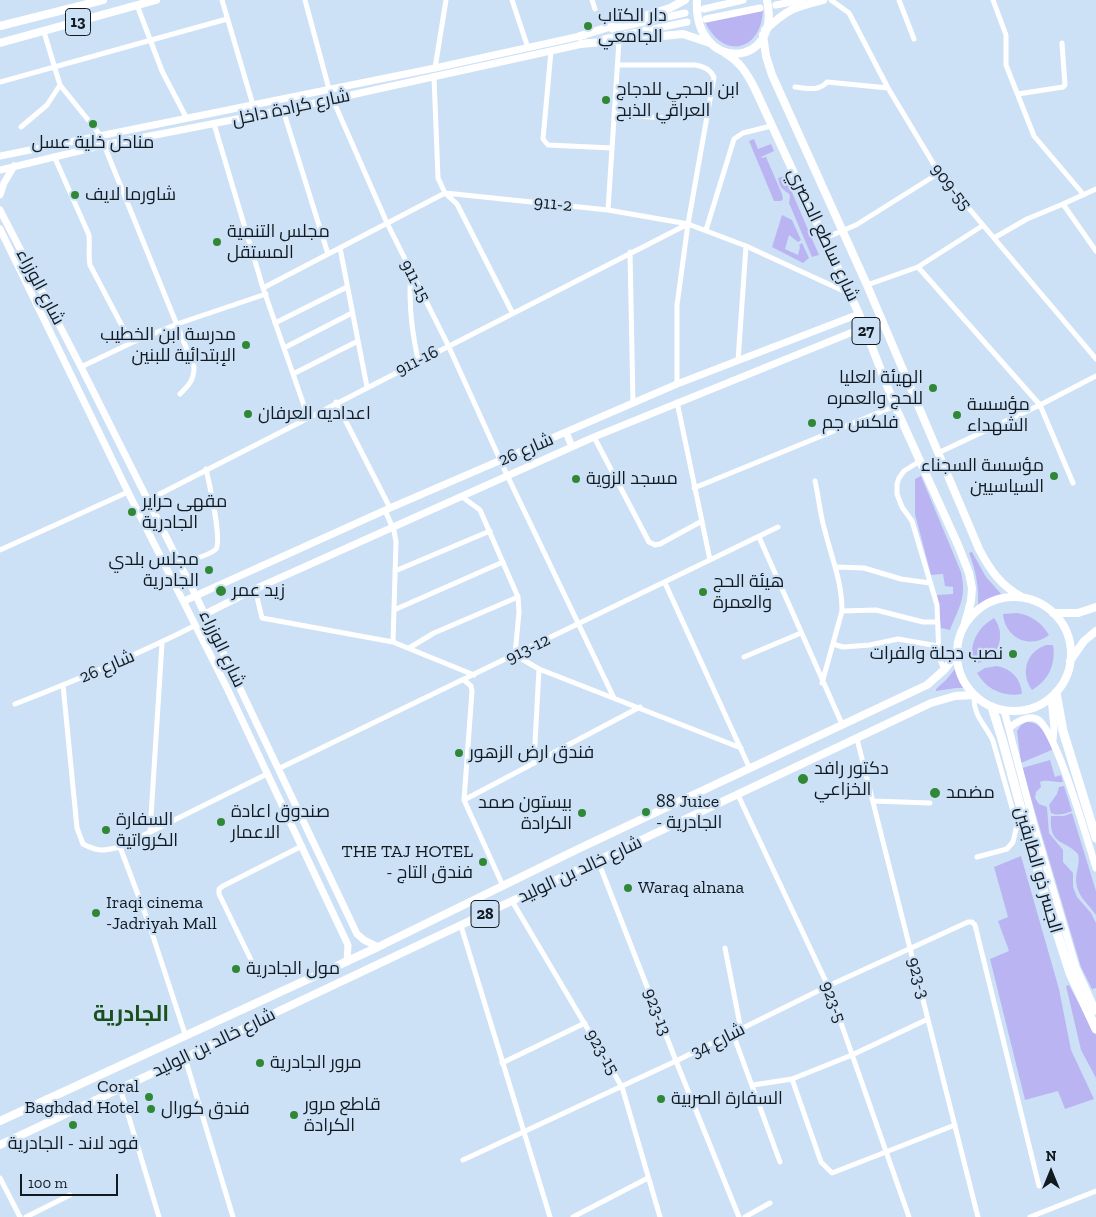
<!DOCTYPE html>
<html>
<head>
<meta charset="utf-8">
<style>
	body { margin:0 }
	#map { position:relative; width:1096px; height:1217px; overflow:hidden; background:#cde1f6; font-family:"Zilla Slab",serif }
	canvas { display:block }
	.north { position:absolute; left:1026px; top:1147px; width:50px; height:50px; -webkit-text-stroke:4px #cde1f6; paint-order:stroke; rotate:0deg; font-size:14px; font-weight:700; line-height:20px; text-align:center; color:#121a21 }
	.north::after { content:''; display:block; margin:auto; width:18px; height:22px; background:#121a21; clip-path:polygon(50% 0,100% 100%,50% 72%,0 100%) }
	.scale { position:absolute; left:20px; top:1174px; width:98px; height:22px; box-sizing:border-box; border:2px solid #121a21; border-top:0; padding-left:6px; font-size:15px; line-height:18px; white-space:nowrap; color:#121a21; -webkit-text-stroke:4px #cde1f6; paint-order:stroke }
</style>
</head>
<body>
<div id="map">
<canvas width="1096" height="1217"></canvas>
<div class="north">N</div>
<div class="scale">100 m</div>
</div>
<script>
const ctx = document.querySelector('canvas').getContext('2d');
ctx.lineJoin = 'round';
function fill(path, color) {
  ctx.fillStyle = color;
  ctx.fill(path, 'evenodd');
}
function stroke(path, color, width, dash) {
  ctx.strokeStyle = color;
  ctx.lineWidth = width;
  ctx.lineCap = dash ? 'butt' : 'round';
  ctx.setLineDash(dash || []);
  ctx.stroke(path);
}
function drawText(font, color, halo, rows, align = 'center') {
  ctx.font = font + ' "Zilla Slab",Cairo,serif';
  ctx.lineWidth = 4.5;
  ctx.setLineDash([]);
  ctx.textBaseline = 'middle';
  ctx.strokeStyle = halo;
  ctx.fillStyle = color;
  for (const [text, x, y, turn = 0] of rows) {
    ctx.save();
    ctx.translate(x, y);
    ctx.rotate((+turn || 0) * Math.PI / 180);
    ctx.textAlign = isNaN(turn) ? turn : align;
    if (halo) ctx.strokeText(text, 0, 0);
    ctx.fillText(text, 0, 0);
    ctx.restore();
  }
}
const green = new Path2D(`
	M763,10C761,52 723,60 705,22Z
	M754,139L758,149L771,144L774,151L761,157L762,158L766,157L782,194L783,199L781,201H774L749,141Z
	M785,176L819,255L812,257L789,203C792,190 787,195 781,187C779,184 779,181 778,178Z
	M782,215L792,220L801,240L798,242L789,235L785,249L798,255L800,247L799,245L802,243L809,258L803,263L772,247Z
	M921,476L961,572C967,598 959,607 950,630L941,628L937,595L953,594V587L945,586L943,574L931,575L915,514V479Z
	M972,552L986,577L1003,596L987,600L978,606C979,587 976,571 969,553Z
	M1017,613C1031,615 1042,623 1049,635C1030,650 1005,638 1003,614Z
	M994,618C1008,637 997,661 973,664C969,644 977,628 994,618Z
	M1046,645H1053C1056,664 1049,680 1032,690C1020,673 1026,652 1046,645Z
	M997,666C1012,669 1021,679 1022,694C1003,697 987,690 977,673L985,668Z
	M955,669L965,688H956L936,691V689L946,680Z
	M1026,722C1041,721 1048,737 1054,749L1021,763L1017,731L1021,725Z
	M1050,760L1055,777L1061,775L1063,782C1055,783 1048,779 1040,782L1041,787L1036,792L1035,798L1039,804L1047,807L1049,833L1063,850V862L1073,873V887L1077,897L1091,913L1096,923V988L1092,989L1081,967L1022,768Z
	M1064,786L1072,811C1065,814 1058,816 1051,813L1049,805L1057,794L1059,787Z
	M1072,813L1096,891V915C1087,902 1076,896 1076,878C1077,870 1080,862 1078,854C1064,839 1049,846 1051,816H1064Z
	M1021,856L1059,989L1071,1050L1094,1099L1065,1109L1058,1091L1025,1100L990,959L1009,951L998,921L1008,917L994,867Z
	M1069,985L1096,1035V1078L1081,1050L1066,986Z`);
const street = new Path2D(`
	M222,0L253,105
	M305,0L329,89
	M512,0L528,48
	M592,0L595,9
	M831,0L849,13L888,88L939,173L1096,359
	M899,0L914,39
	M993,0L1006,35V65L1034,136L1083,194
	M137,5L162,71L187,119
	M44,32L60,85L101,136
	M551,51L543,139L548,145L612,148
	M618,65H695C704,66 710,69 714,77L688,224L677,305V384
	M435,68L446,0
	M434,77L438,178L445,193L457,204L512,312
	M0,82L227,19
	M795,87C806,88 819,92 827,82L888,88
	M1018,94L1063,87L1065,85L1062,43
	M333,100L387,223L448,345L507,475L614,698
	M283,110L328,254
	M614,114L663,118
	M214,124L263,288L308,417
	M21,127L47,105L60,85
	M104,145L194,367C194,380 189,385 180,394
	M54,156L89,235C90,245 88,255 90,265L131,343
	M1063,204L1096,251
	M608,210L619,41
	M706,230L734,139L743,133L771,126
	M825,238L856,225L939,173
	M994,238L1027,219L1063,204L1096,189
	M340,248L367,387
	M630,252L633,404
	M918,267L1040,405L1073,483
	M411,274C408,303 412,332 418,360
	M867,285L918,267L982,226
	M263,288L445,193L608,210L688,224L746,246L850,294
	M275,323L347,287
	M284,348L352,313
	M738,361L746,246
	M81,367L131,343L177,324L266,294
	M293,374L358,341
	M336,402L390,508
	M677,402L710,560
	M594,437L649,542L655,545L660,544L702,521
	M938,453L1040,405L1096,376
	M920,461L904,471L899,478L897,484V494L902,507L912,521L937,605L939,657L944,670
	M815,481C819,498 820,515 825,531C832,559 842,582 842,611L822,683
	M694,488L895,406
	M461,496L480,510L518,597L519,612L515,655L539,669L741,748
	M148,500L688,224
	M385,510L394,531L396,542L393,642
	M759,537L842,724
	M0,550L128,492
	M180,564C188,561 211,555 216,549C222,540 209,482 206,469
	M837,567L864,568L901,579L930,583
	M395,571L490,531
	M665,583L750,769
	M255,589L262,618L393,642L474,675
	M394,610L503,562
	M842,611L876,610L923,622H937
	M833,644L843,647L870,645L898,639L938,646
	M409,648L434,633L518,597
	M744,657L801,633
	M464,680L471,686L472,691L464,800L503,886
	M63,685L77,828L83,844C98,852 104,851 120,847L267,774
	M974,695C973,717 985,723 993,741L1017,825L1013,842L1007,849L977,857
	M15,704C77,680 137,655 196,625
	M857,739L978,1217
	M534,762L539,669
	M278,769L778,527
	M738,795L828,986L909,1217
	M464,800L640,707
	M873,801L930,803
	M150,832L162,643
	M120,847L149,924L186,1037
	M598,861L676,1061L739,1217
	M512,901L622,1087L660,1217
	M461,926L550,1217
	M725,948L741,1030
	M252,962L219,894V889L223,886L302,846
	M733,1034L780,1162
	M185,1058L233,1217
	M502,1063L585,1023
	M792,1079L821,1162L832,1173L955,1125
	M753,1085L792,1079L852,1055L928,1019
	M120,1088L159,1217
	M463,1160L676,1061L828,986L968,922H972L975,925L1039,1186
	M0,1178L20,1217
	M26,1217L70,1195
	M573,1217L648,1178
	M745,1217L770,1203
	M1030,1217L1096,1191`);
const secondary = new Path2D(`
	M776,5L802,0
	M704,9L743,0
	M706,19L760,8
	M612,29L685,13
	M604,39L687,22
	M0,156L435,68L585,35
	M0,170L104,145L283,110L587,43
	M0,195L4,183L14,166
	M0,210L81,367L196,596L357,934L364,940L378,947
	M0,229L128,492L227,688L348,945L347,962
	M566,432L572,447
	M184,601L390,508L677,384L859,314
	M205,614L255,589L594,437L865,327
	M1051,697L1054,729L1053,740
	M1004,710L1033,821L1076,967L1096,1011
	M1009,728C1016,722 1028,715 1037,719C1056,728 1088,843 1096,868`);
const primary = new Path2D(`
	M697,0C693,73 782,70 767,0
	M0,26L103,0
	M765,30C788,9 794,7 823,0
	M763,35L766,56L772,75L867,285L979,549C990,570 1001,586 1022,597
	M580,36L670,8L685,0
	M0,43L156,0
	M581,44L683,34L710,43
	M725,53C740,62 747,73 755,89L859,314L895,406L958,545L969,573L972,588L971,601L965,623
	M957 654a57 57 0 1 1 114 0a57 57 0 1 1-114 0Z
	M1053,613H1078L1096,607
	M1070,661L1084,641L1096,631
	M47,1099L55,1119
	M0,1121L378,947L578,849L927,685L944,670L956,655
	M0,1145L185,1058L262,1019L931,703L955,696L974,695`);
const highway = new Path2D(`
	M1056,693L1063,731L1096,838
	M992,707L1002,739L1043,889L1070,973L1096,1029`);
const markers = [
	[588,26,5,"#308735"],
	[606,100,5,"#308735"],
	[93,124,5,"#308735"],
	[75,195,5,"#308735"],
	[217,242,5,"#308735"],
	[246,345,5,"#308735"],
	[933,388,5,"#308735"],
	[248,414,5,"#308735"],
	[957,415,5,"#308735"],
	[812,423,5,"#308735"],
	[1054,476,5,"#308735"],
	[576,479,5,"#308735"],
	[132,512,5,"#308735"],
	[209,570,5,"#308735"],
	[221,591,6,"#308735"],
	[703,592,5,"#308735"],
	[1013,654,5,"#308735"],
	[459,753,5,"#308735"],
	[803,779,6,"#308735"],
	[935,793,6,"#308735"],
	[646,812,5,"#308735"],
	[582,813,5,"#308735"],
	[221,822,5,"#308735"],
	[106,830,5,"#308735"],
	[483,862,5,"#308735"],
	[628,888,5,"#308735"],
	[96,913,5,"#308735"],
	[236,969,5,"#308735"],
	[260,1063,5,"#308735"],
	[149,1097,5,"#308735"],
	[661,1099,5,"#308735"],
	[151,1109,5,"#308735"],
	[294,1115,5,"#308735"],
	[73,1125,5,"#308735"]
];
const shields = [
	[78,22,25],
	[866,331,28],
	[485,914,28]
];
const shieldNames = [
	["13",78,22],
	["27",866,331],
	["28",485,914]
];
const poiNames = [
	["دار الكتاب",598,16],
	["الجامعي",598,37],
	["ابن الحجي للدجاج",616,90],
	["العراقي الذبح",616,111],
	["مناحل خلية عسل",93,143,"center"],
	["شاورما لايف",85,195],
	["مجلس التنمية",227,232],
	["المستقل",227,253],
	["مدرسة ابن الخطيب",236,335,"right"],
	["الإبتدائية للبنين",236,356,"right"],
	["الهيئة العليا",923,378,"right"],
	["للحج والعمره",923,399,"right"],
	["مؤسسة",967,405],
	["الشهداء",967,426],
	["اعداديه العرفان",258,414],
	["فلكس جم",822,423],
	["مؤسسة السجناء",1044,466,"right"],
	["السياسيين",1044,487,"right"],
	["مسجد الزوية",586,479],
	["مقهى حراير",142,502],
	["الجادرية",142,523],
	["مجلس بلدي",199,560,"right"],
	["الجادرية",199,581,"right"],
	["هيئة الحج",713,582],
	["والعمرة",713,603],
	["زيد عمر",232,591],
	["نصب دجلة والفرات",1003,654,"right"],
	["فندق ارض الزهور",469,753],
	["دكتور رافد",814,769],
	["الخزاعي",814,790],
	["مضمد",946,793],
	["88 Juice",656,802],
	["- الجادرية",656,823],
	["بيستون صمد",572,803,"right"],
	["الكرادة",572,824,"right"],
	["صندوق اعادة",231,812],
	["الاعمار",231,833],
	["السفارة",116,820],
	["الكرواتية",116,841],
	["THE TAJ HOTEL",473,852,"right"],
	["- فندق التاج",473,873,"right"],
	["Waraq alnana",638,888],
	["Iraqi cinema",106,903],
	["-Jadriyah Mall",106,924],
	["مول الجادرية",246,969],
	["مرور الجادرية",270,1063],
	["Coral",139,1087,"right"],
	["Baghdad Hotel",139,1108,"right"],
	["السفارة الصربية",671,1099],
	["قاطع مرور",304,1105],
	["الكرادة",304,1126],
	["فندق كورال",161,1109],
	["فود لاند - الجادرية",73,1144,"center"]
];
const streetNames = [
	["شارع كرادة داخل",291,108,-12],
	["909-55",951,187,52],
	["911-2",553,204,6],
	["شارع ساطع الحصري",823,235,65],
	["911-15",415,281,63],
	["شارع الوزراء",40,287,62],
	["911-16",417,361,-27],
	["شارع 26",526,450,-23],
	["شارع الوزراء",222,649,64],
	["913-12",528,649,-26],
	["شارع 26",107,667,-23],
	["شارع خالد بن الوليد",580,870,-25],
	["الجسر ذو الطابقين",1038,870,74],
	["923-3",918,978,75],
	["923-5",833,1002,70],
	["923-13",657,1012,69],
	["شارع 34",718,1041,-26],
	["شارع خالد بن الوليد",214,1043,-26],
	["923-15",602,1052,60]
];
const districtNames = [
	["الجادرية",131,1015]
];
fill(green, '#bbb4f3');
stroke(street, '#fff', 5);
stroke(secondary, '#fff', 7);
stroke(primary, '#fff', 8);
stroke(highway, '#fff', 9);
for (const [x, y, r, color] of markers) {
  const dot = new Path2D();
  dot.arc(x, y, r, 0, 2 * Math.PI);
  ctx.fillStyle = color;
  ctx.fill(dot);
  stroke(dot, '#cde1f6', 2);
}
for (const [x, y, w] of shields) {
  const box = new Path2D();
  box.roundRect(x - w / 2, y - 13.5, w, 27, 4);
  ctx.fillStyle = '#cde1f6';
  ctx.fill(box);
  stroke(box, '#121a21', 1);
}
drawText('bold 16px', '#121a21', null, shieldNames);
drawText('18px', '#121a21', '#cde1f6', poiNames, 'left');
drawText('18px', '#121a21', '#cde1f6', streetNames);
drawText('bold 22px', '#19501c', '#cde1f6', districtNames);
</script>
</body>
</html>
